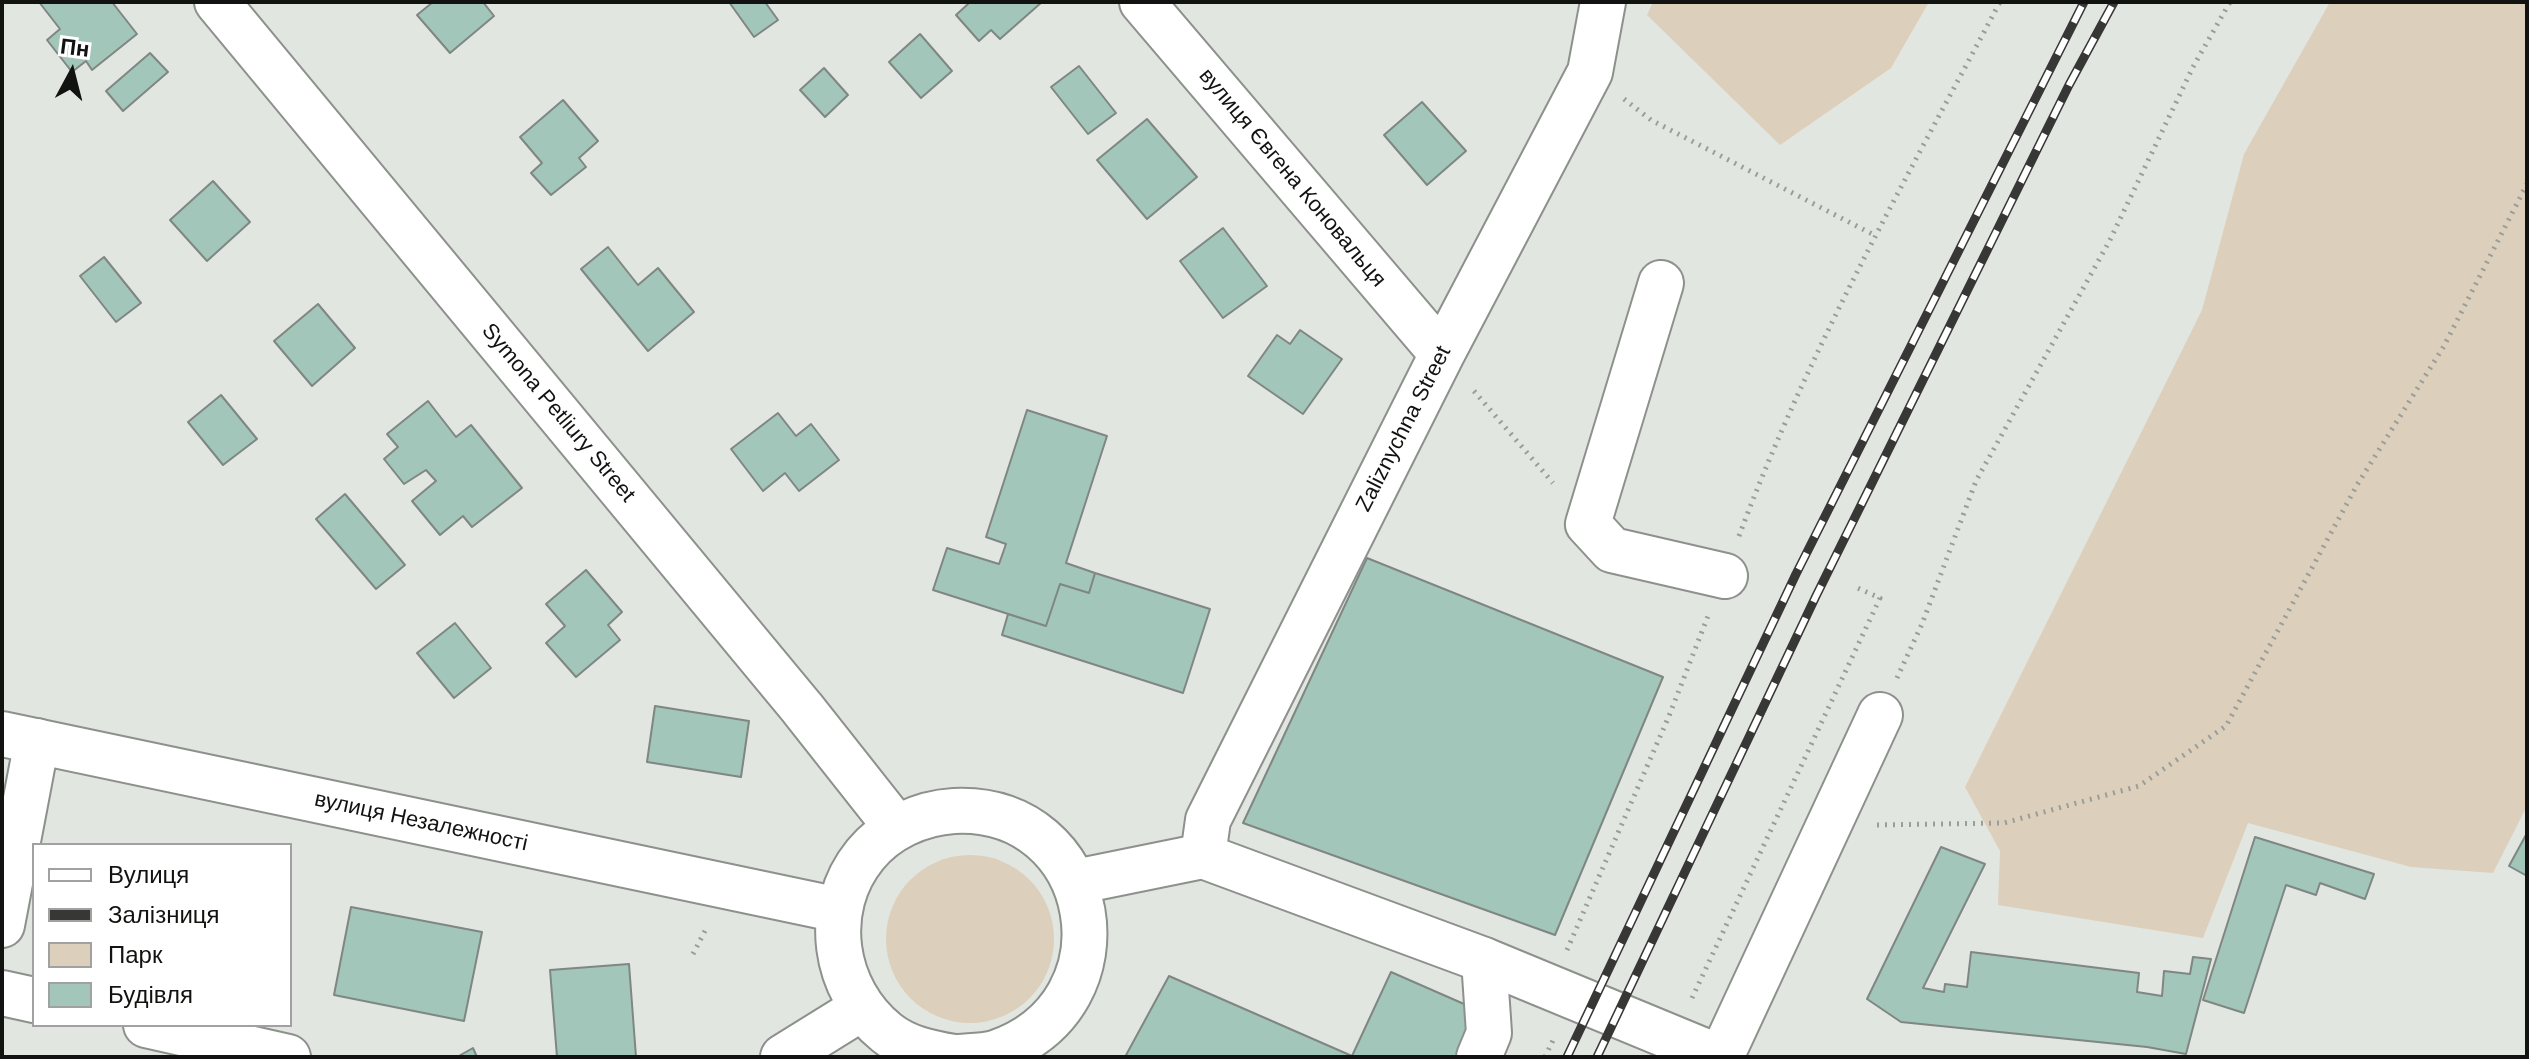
<!DOCTYPE html>
<html>
<head>
<meta charset="utf-8">
<style>
	body { margin:0 }
	#map { position:relative; width:2529px; height:1059px; overflow:hidden; background:#e2e6e1; font-family:Arial,sans-serif }
	canvas { display:block }
	.frame { position:absolute; inset:0; border:4px solid #121311; pointer-events:none }
	.legend { position:absolute; left:32px; top:843px; width:260px; height:184px; box-sizing:border-box; background:#fff; border:2px solid #a0a1a0; margin:0; padding:10px 14px; list-style:none; font-size:24px; color:#121311 }
	.legend li { display:flex; align-items:center; gap:16px; height:40px }
	.legend b { width:40px; border:2px solid #a0a1a0 }
	.north { position:absolute; left:32px; top:32px; width:80px; height:80px; -webkit-text-stroke:6px #fff; paint-order:stroke; rotate:7deg; font-size:22px; font-weight:700; line-height:32px; text-align:center; color:#121311 }
	.north::after { content:''; display:block; margin:auto; width:28px; height:36px; background:#121311; clip-path:polygon(50% 0,100% 100%,50% 72%,0 100%) }
</style>
</head>
<body>
<div id="map">
<canvas width="2529" height="1059"></canvas>
<div class="frame"></div>
<ul class="legend">
<li><b style="height:10px;background:#fff"></b>Вулиця</li>
<li><b style="height:10px;background:#373836"></b>Залізниця</li>
<li><b style="height:22px;background:#dccfbc"></b>Парк</li>
<li><b style="height:22px;background:#a2c6b9"></b>Будівля</li>
</ul>
<div class="north">Пн</div>
</div>
<script>
const ctx = document.querySelector('canvas').getContext('2d');
ctx.lineJoin = 'round';
function fill(path, color) {
  ctx.fillStyle = color;
  ctx.fill(path, 'evenodd');
}
function stroke(path, color, width, dash) {
  ctx.strokeStyle = color;
  ctx.lineWidth = width;
  ctx.lineCap = dash ? 'butt' : 'round';
  ctx.setLineDash(dash || []);
  ctx.stroke(path);
}
function drawText(font, color, halo, rows, align = 'center') {
  ctx.font = font + ' Arial,sans-serif';
  ctx.lineWidth = 6;
  ctx.setLineDash([]);
  ctx.textBaseline = 'middle';
  ctx.strokeStyle = halo;
  ctx.fillStyle = color;
  for (const [text, x, y, turn = 0] of rows) {
    ctx.save();
    ctx.translate(x, y);
    ctx.rotate((+turn || 0) * Math.PI / 180);
    ctx.textAlign = isNaN(turn) ? turn : align;
    if (halo) ctx.strokeText(text, 0, 0);
    ctx.fillText(text, 0, 0);
    ctx.restore();
  }
}
const green = new Path2D(`
	M1653,2H1929L1891,68L1780,145L1647,15Z
	M2330,2H2527V806L2493,873L2411,867L2248,823L2203,938L1998,905L2000,851L1965,787L2202,310L2244,154Z
	M886 939a84 84 0 1 1 168 0a84 84 0 1 1-168 0Z`);
const building = new Path2D(`
	M39,2H112L137,34L92,70L86,61L72,72L47,40L60,29Z
	M433,2H483L494,16L450,53L417,15Z
	M729,2H765L778,20L754,37Z
	M966,2H1042L1000,39L991,30L979,41L956,15L968,4Z
	M920,34L952,71L921,98L889,62Z
	M150,53L168,72L123,111L106,91Z
	M1079,66L1116,113L1088,134L1051,87Z
	M824,68L848,95L825,117L800,90Z
	M563,100L598,141L579,158L586,167L551,195L531,173L542,163L520,137Z
	M1422,102L1466,151L1427,185L1384,135Z
	M1147,119L1197,177L1147,219L1097,160Z
	M213,181L250,222L207,261L170,220Z
	M1223,228L1267,286L1223,318L1180,261Z
	M608,247L638,285L658,268L694,312L648,351L581,269Z
	M104,257L141,303L116,322L80,276Z
	M318,304L355,348L312,386L274,341Z
	M1300,330L1342,359L1303,414L1248,376L1277,335L1290,344Z
	M221,395L257,439L223,465L188,422Z
	M428,401L456,437L471,425L522,488L472,527L463,516L440,535L412,501L436,481L426,470L404,484L384,459L398,447L387,434Z
	M1027,410L1107,436L1066,563L1095,573L1089,593L1060,584L1046,626L933,590L947,548L999,564L1006,544L986,537Z
	M778,413L796,436L811,424L839,460L799,491L785,473L763,491L731,449Z
	M345,494L405,565L376,589L316,519Z
	M1367,558L1663,677L1555,935L1243,823Z
	M586,570L622,612L608,625L620,640L576,677L546,643L565,626L546,604Z
	M1095,573L1210,609L1183,693L1002,635L1008,614L1046,626L1060,584L1089,593Z
	M455,623L491,668L454,698L417,653Z
	M655,706L749,721L741,777L647,762Z
	M2527,833V876L2509,866Z
	M2255,837L2374,874L2365,899L2320,883L2316,895L2286,885L2244,1013L2203,1000Z
	M1941,847L1985,864L1923,988L1944,992L1945,984L1967,987L1971,952L2139,973L2137,992L2162,996L2164,971L2190,974L2193,957L2211,959L2186,1054L2147,1047L1901,1022L1867,999Z
	M351,907L482,932L464,1021L334,995Z
	M629,964L636,1057H557L550,970Z
	M1391,972L1464,1004L1472,1034L1461,1057H1125L1169,976L1352,1056Z
	M473,1048L477,1057H457Z`);
const path = new Path2D(`
	M1624,99L1651,120L1876,236
	M1474,391L1553,483
	M1739,536C1808,351 1907,177 2000,2
	M1897,678L1922,624L1976,481L2110,240L2193,67L2230,2
	M1877,825L2004,823L2139,786L2226,726L2357,485L2444,346L2527,184
	M1567,950L1669,716L1708,616
	M693,954L707,927
	M1692,998L1880,598L1853,586
	M1545,1057L1555,1036`);
const minor = new Path2D(`
	M217,2L802,708L896,827
	M1142,2L1442,354
	M1661,283L1588,524L1612,550L1725,576
	M1203,856L1208,820L1442,354L1590,72L1603,2
	M2,925L37,741
	M2,993L34,1000
	M146,1025L288,1057
	M783,1057L862,1008
	M1479,1057L1489,1033L1484,960
	M1721,1057L1880,715`);
const major = new Path2D(`
	M2,734L839,910
	M1075,882L1203,856L1484,960L1719,1057
	M954,1057C930,1053 906,1048 887,1033C833,990 821,909 865,855C886,829 920,813 954,811C1100,804 1137,1005 995,1053C984,1056 970,1056 959,1057`);
const rail = new Path2D(`
	M1567,1057L1796,574L2084,2
	M1597,1057L1816,596L2069,85L2114,2`);
const streetNames = [
	["вулиця Євгена Коновальця",1292,178,50],
	["Symona Petliury Street",558,413,50],
	["Zaliznychna Street",1404,429,-63],
	["вулиця Незалежності",421,822,12]
];
fill(green, '#dccfbc');
fill(building, '#a2c6b9');
stroke(building, '#7f8683', 2);
stroke(minor, '#8d918c', 48);
stroke(major, '#8d918c', 48);
stroke(path, '#9a9d99', 5, [2, 6]);
stroke(minor, '#fff', 44);
stroke(major, '#fff', 44);
stroke(rail, '#373836', 9);
stroke(rail, '#fff', 6, [18]);
drawText('22px', '#121311', '#fff', streetNames);
</script>
</body>
</html>
